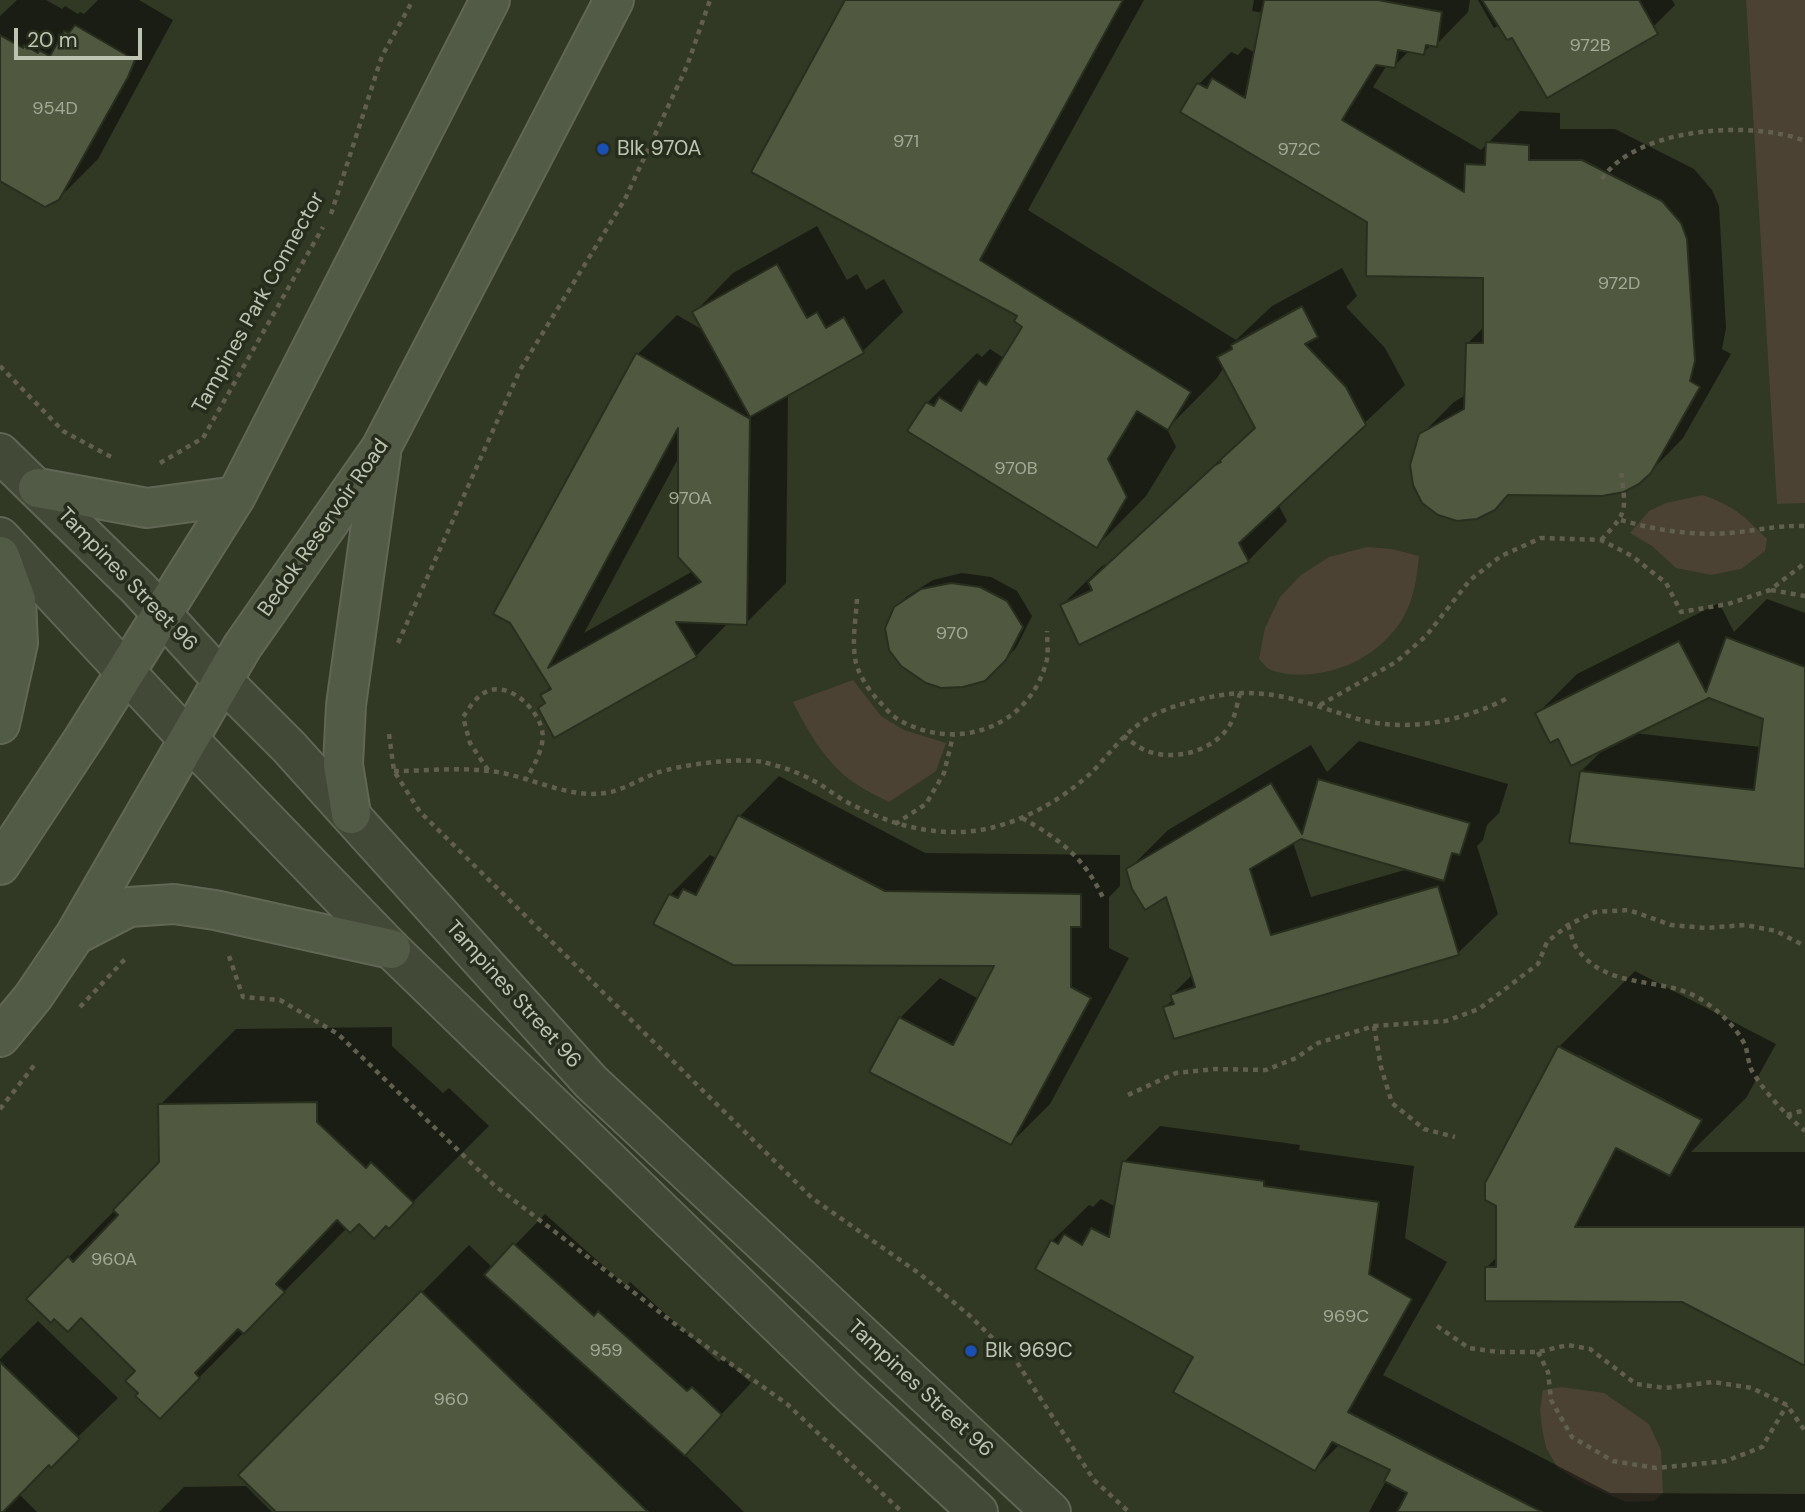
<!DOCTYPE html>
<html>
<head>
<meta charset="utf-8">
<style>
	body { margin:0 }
	#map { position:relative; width:1805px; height:1512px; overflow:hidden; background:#313824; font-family:"DM Sans",sans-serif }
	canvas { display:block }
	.scale { position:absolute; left:14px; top:28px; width:128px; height:32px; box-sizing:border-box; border:4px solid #bdc5b2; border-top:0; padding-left:9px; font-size:21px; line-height:24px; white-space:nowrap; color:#bdc5b2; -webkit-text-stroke:5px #272d1c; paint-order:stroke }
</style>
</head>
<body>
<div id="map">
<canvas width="1805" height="1512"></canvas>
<div class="scale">20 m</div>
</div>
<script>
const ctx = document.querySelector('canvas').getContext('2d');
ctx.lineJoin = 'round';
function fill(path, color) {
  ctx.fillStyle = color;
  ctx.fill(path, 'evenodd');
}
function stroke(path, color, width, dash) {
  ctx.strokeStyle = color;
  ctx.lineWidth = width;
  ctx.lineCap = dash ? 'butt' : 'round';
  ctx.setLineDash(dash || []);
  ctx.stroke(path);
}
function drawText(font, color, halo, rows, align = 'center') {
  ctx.font = font + ' "DM Sans",sans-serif';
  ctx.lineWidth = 7;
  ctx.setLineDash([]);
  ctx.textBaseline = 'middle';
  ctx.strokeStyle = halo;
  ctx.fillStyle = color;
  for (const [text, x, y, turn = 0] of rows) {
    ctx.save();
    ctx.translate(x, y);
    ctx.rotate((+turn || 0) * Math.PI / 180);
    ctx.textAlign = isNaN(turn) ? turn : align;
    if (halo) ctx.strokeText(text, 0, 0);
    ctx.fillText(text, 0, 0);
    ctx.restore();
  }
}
const green = new Path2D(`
	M1746,0H1805V503L1777,504Z
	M1703,495C1737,508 1742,514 1767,539L1765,551L1741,569L1711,575L1676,568L1652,546L1630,533L1649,511L1666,503Z
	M1367,547L1392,549L1419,556C1417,577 1414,599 1403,618C1393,635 1377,650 1360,659C1336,673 1297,680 1271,670C1266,668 1263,663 1259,659L1265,628L1280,597L1301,575L1329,557Z
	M853,680L881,716L904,730L946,743L936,771L889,802C878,796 866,791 856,784C827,765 808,732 793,702Z
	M1561,1387L1604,1393L1649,1424L1661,1450L1663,1493L1654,1501L1626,1502L1584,1484L1558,1468L1546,1448L1542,1428L1540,1410L1543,1390Z`);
const shadow = new Path2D(`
	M17,0H46L62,9L65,6L78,14L80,12L84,14L98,0H139L173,20L98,159L58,199L0,179V16Z
	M848,0H1144L1028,210L1236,340L1272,306L1342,268L1357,296L1346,307L1385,348L1405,385L1278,504L1287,521L1248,561L1062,605L1102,566L1111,562L1256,426L1224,367L1217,378L1167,429L1176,447L1146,496L1097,546L927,403L977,353L982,357L990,349L1004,358L1025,326L1020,315L754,171Z
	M1254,0H1470L1468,12L1436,45L1432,44L1423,53L1409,51L1394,66L1387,65L1373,87L1481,150L1520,111L1560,113V129H1615L1694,169L1712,190L1719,206L1726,328L1722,349L1731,354L1683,438L1650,472L1421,435L1454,402L1466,395L1467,344L1485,326V276L1369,221L1182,112L1199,84L1231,52L1238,55L1245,47L1255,53L1264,13L1252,11Z
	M1478,0H1672L1675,5L1636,44L1512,35L1500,25L1494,28Z
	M817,226L847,280L857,274L866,290L884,279L903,312L863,351L788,394L786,583L746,623L729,622L696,656L546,702L542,695L551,686L511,622L495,614L638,354L677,315L703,330L694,313L733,273ZM680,455L693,571L584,633Z
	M962,573L991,577L1017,591L1032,616L1016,648L1005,659L896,608L906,597L933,580Z
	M1767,599L1805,613V867L1581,771L1604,749L1559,737L1538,713L1577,674L1719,603L1734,632ZM1708,697L1765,718L1761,747L1633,733Z
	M1359,741L1508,784L1499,813L1487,825L1483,840L1477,846L1498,914L1458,953L1165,1007L1174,999L1172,995L1193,974L1167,894L1128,870L1168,830L1311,745L1327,772ZM1301,837L1408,869L1311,897L1293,842Z
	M779,776L925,853L1120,855V886L1109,897V948L1129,958L1050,1104L1011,1143L872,1072L900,1018L940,978L979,999L997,965L733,963L670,895L710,855L716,858L718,856L740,816Z
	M1635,971L1776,1044L1746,1098L1691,1152H1805V1364L1682,1300L1487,1267L1497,1257L1559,1047ZM1579,1055L1666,1100L1664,1103L1578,1058Z
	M392,1027V1046L443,1093L449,1088L489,1126L389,1226L359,1222L347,1228L160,1417L141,1393L137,1371L69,1257L161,1163L160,1105L236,1029Z
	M1160,1126L1300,1145L1299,1150L1414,1166L1405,1238L1447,1262L1383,1375L1610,1493L1805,1494V1512H1369L1392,1470L1340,1444L1315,1469L1195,1357L1052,1241L1089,1205L1093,1207L1101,1199L1116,1207L1124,1162Z
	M545,1214L626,1286L630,1282L719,1362L723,1358L751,1383L684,1454L744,1512H279L241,1475L469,1245L493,1268Z
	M38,1321L118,1398L19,1494L37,1512H0V1359Z
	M246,1486L272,1512H159L184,1487Z`);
const building = new Path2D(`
	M845,0H1123L980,260L1191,392L1168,430L1137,411L1108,459L1127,497L1097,548L907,431L926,402L934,406L939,397L961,411L979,380L986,385L1022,327L1014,321L1017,316L751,172Z
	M1264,0H1378L1442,12L1437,47L1426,45L1424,55L1398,50L1395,68L1376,65L1342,120L1464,192L1465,164L1485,165L1486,142L1529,145V160H1582L1662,201L1681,223L1687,239L1695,361L1690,381L1700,387L1651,473L1639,484L1624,492L1602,496L1508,495L1495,510L1477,519L1457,521L1438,515L1422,503L1413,485L1410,465L1419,434L1464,409L1466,343H1483V278L1366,276L1367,222L1180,112L1197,83L1207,88L1212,78L1245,98Z
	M1482,0H1639L1658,34L1547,98L1512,38L1507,40Z
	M75,25L135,60L128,77L59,200L45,207L0,181V35L23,48L24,45L38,53L39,50L50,56L64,31L69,33Z
	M777,264L807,318L817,312L826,328L844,317L864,353L750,417L692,312Z
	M1302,306L1318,337L1305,344L1346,387L1366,425L1239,543L1249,562L1079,645L1060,605L1092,590L1088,582L1214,466L1221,462L1219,461L1255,428L1217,357L1232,349L1231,345Z
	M636,353L750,419L747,625L676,622L697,657L554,738L538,708L545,703L540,695L551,689L510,623L493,614ZM678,428V557L701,582L548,668Z
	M951,583L980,587L1007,601L1023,627L1006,660L985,681L963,687L941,688L926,683L901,666L889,650L885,628L894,607L921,589Z
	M1726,637L1805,667V869L1569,843L1580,771L1754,790L1763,719L1709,698L1571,766L1558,739L1550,743L1535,713L1679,641L1706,692Z
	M1318,779L1470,823L1460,855L1452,853L1444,881L1301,839L1250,869L1271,935L1438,886L1459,955L1174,1039L1163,1007L1174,1004L1170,995L1195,987L1166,897L1145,910L1132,889L1126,869L1271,783L1302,834Z
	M738,815L885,891L1081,894V927H1071V987L1091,998L1011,1145L869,1072L899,1017L953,1045L994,966L733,965L653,924L669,894L678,898L683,889L696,895Z
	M1558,1046L1702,1120L1670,1176L1616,1148L1575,1227H1805V1366L1682,1302L1485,1301V1267H1496V1206L1485,1200V1183Z
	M317,1102V1122L366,1168L371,1162L414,1203L389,1229L386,1226L374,1239L359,1224L350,1233L337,1220L276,1284L285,1292L244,1334L238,1329L195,1373L200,1378L160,1419L135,1396L138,1393L125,1381L135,1371L81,1318L68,1332L54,1319L51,1323L26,1299L68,1256L73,1262L118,1215L113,1210L159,1162L158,1104Z
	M1122,1161L1264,1181V1186L1379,1202L1369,1274L1412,1299L1348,1412L1542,1512H1397L1407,1493L1384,1481L1390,1470L1332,1442L1315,1471L1173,1392L1193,1357L1035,1269L1051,1240L1058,1244L1064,1234L1082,1245L1091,1228L1109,1237Z
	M513,1243L594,1316L598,1311L687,1391L692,1387L722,1415L685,1456L484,1275Z
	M421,1291L458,1327L648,1512H276L238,1475Z
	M0,1362L80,1439L51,1468L49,1465L3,1512H0Z`);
const path = new Path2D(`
	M1602,179C1636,127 1752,120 1805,141
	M331,214L382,56L413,0
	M0,366L63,431L113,458
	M160,463L203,438L323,227
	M1621,520C1655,530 1693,536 1729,533C1756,531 1776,525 1805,526
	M1601,540C1630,510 1625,510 1621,469
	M1771,590L1805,596
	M857,599C856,618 852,639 855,657C856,671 868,689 877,699C883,705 889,713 896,718C952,753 1028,730 1046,663C1049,654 1047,641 1047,631
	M398,643L520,370L625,199L687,66L710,0
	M1320,705L1396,662L1426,636L1470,580L1501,556L1541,538L1601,540L1632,556L1666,583L1681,612L1728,604L1770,590L1805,563
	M389,734L394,771L420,812L812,1198L920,1274L970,1316L1016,1361L1094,1480L1129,1512
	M1123,736C1131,741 1139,748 1147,751C1177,762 1219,750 1233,719C1236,711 1238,701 1240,693
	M488,770L470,743L463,717C470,707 478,693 491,690C512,685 534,707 541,726C547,744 535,763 527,778
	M394,771C425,771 458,767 489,771C530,775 569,801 611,792C626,788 641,779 656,773C680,765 737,757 762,762C777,765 798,772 812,780C825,786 835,796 847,802C887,823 928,836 973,831C1017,826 1063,800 1094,770C1111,752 1124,733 1145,720C1167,705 1215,694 1242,693C1283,692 1319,707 1358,719C1407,733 1463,721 1508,698
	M1022,818C1061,840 1085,858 1104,900
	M895,824L926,804L944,773L953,736
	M1568,925C1571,933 1573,944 1578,950C1611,993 1666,974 1705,1002C1721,1013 1736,1027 1745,1045C1748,1053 1748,1063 1752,1071C1766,1094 1785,1114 1805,1131
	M229,956L243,997L280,1000L338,1034L494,1185L675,1324L787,1404L902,1512
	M80,1007L127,957
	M1374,1026L1381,1067L1392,1103L1424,1129L1455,1137
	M1128,1095L1176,1073L1215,1069L1266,1070L1296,1058L1318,1043L1374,1026L1446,1021L1479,1009L1538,964L1547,942L1568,925L1595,912L1629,910L1671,925L1706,928L1745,925L1776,931L1805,946
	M0,1109L36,1063
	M1787,1115L1805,1110
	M1437,1326L1469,1348L1498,1352H1538L1568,1345L1590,1349L1636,1384L1665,1388L1713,1382L1752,1388L1787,1405L1805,1431
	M1538,1352L1548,1372L1551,1400L1572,1437L1613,1461L1656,1468L1726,1461L1762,1447L1787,1405`);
const street = new Path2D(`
	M0,453L139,589L223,681L289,747L591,1082L1051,1512
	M0,537L189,740L391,949L846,1390L978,1512`);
const secondary = new Path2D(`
	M38,488L147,508L236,496
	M0,556L16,600L18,643L0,724
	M351,814L343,765L346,705L381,454
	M0,865L84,738L236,496L490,0
	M75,935L129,907L174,904L215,910L391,949
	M0,1037L33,997L75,935L242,647L381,448L614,0`);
const markers = [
	[603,149,7,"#1a4fb4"],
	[971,1351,7,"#1a4fb4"]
];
const numberNames = [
	["972B",1590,46],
	["954D",55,109],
	["971",906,142],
	["972C",1299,150],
	["972D",1619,284],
	["970B",1016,469],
	["970A",690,499],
	["970",952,634],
	["960A",114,1260],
	["969C",1346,1317],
	["959",606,1351],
	["960",451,1400]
];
const poiNames = [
	["Blk 970A",617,149],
	["Blk 969C",985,1351]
];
const streetNames = [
	["Tampines Park Connector",259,303,-61],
	["Bedok Reservoir Road",324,528,-55],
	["Tampines Street 96",127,580,46],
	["Tampines Street 96",513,995,48],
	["Tampines Street 96",920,1389,43]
];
fill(green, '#4b4234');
fill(shadow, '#0007');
fill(building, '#505840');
stroke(building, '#292f1e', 2);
stroke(street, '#606755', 42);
stroke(secondary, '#606755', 42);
stroke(path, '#61604e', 4.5, [5, 5]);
stroke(street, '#424937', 38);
stroke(secondary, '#525b45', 38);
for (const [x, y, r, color] of markers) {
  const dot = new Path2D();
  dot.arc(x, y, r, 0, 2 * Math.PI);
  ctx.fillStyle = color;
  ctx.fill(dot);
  stroke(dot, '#272d1c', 2.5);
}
drawText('18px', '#a2aa96', null, numberNames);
drawText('21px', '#bdc5b2', '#272d1c', poiNames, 'left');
drawText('21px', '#bdc5b2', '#272d1c', streetNames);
</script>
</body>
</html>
